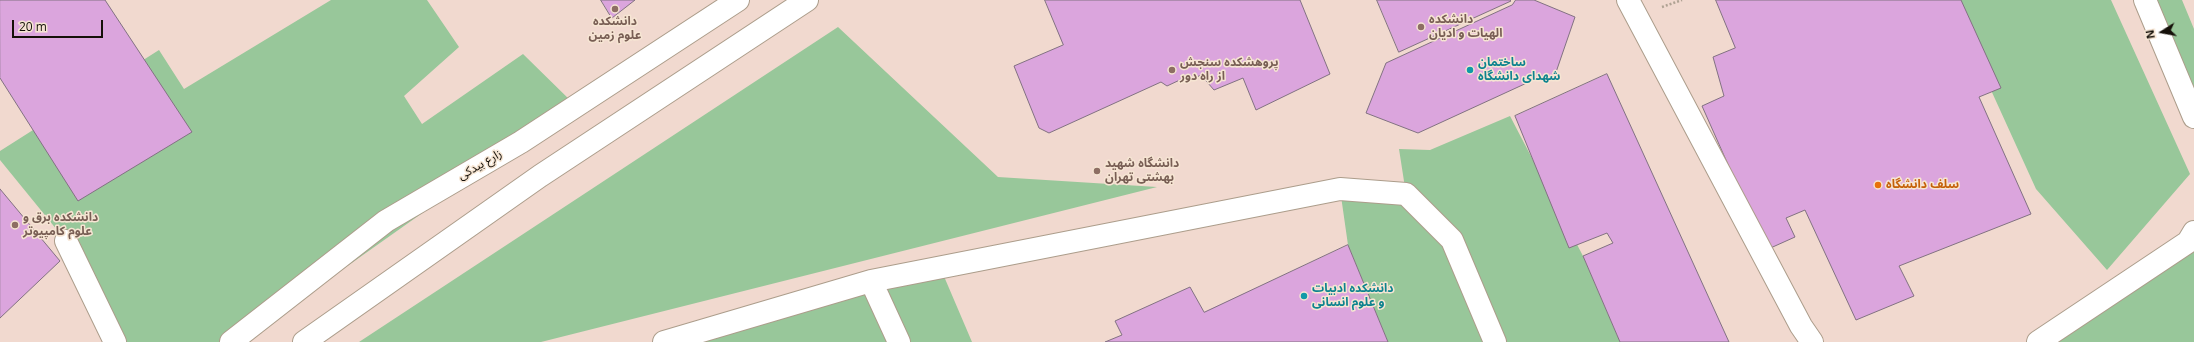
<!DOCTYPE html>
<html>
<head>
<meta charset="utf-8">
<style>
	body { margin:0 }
	#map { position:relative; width:2194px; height:342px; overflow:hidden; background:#f6e5d3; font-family:"Open Sans",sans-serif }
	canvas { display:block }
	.north { position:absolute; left:2142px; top:12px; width:40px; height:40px; -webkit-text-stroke:3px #f6e5d3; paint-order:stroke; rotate:259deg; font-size:11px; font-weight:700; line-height:16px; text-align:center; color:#151009 }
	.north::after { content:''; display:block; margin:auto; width:14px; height:18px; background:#151009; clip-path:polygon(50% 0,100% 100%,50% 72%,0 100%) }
	.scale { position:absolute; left:12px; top:20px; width:91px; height:18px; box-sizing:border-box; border:2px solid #151009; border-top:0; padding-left:5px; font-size:12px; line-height:14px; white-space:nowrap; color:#151009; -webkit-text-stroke:3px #f6e5d3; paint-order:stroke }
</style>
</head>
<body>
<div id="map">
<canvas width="2194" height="342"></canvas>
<div class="north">N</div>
<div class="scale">20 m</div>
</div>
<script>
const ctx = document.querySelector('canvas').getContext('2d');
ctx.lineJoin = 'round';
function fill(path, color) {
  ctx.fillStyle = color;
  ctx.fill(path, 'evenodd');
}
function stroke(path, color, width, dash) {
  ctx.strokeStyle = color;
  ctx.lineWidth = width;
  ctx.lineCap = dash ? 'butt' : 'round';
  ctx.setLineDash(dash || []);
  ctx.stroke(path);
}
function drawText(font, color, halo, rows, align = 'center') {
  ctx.font = font + ' "Open Sans","Noto Sans Arabic",sans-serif';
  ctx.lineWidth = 3;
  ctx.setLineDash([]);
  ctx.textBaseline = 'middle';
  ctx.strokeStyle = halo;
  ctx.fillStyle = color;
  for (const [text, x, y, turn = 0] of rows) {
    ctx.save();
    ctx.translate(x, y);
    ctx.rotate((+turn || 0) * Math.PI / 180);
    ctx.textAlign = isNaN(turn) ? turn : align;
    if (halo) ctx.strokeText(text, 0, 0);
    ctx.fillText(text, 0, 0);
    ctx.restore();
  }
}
const education = new Path2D(`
	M0,0H2194V342H0Z`);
const green = new Path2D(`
	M331,0H427L459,47L404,96L422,124L523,54L575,105L240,342H115L66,241L0,160V151L159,50L184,89Z
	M1950,0H2111L2190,174L2107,270L2036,189Z
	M2145,0H2182L2194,29V118Z
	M838,27L998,177L1157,187L541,342H359Z
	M1510,116L1583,256L1620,342H1388L1348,245L1340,189L1406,194L1399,149L1430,150Z
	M2194,232V342H2038Z
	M940,267L972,342H664Z`);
const building = new Path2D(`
	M0,0H105L192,132L78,201L0,78Z
	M601,0H635L612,18Z
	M1045,0H1300L1330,74L1256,110L1243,78L1214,90L1201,75L1186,82L1184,78L1167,86L1161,82L1049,133L1039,128L1014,66L1063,45Z
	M1377,0H1510L1511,1L1399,52Z
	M1516,0H1534L1575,17L1554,78L1542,76L1418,133L1366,113L1386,63L1512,5Z
	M1716,0H1961L2001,88L1979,97L2031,214L1899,266L1914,296L1856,320L1805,210L1786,218L1795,237L1766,250L1702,106L1724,96L1713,57L1735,48Z
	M1607,74L1729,342H1620L1583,256L1613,243L1607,233L1569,248L1515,116Z
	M0,189L60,261L0,318Z
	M1348,245L1388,342H1105L1122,335L1115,321L1190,287L1204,312Z`);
const path = new Path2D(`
	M1662,7L1682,0`);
const minor = new Path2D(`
	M1628,0L1801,326L1812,342
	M2145,0L2194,117
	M66,241L115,342
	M871,281L899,342
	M231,342L386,221L521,142L738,0
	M304,342L540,176L807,0
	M664,342L871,281L1340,189L1406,194L1452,240L1495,342
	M2038,342L2188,242L2194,232`);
const markers = [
	[615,9,4,"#8d6e63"],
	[1421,27,4,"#8d6e63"],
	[1172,70,4,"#8d6e63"],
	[1470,70,4,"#0f9aa8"],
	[1097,171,4,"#8d6e63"],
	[1878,185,4,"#e8710a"],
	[15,225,4,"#8d6e63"],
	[1304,296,4,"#0f9aa8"]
];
const educationNames = [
	["دانشکده",1429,20],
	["الهیات و ادیان",1429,34],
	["دانشکده",615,22,"center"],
	["علوم زمین",615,36,"center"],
	["پروهشکده سنجش",1180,63],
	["از راه دور",1180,77],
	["دانشگاه شهید",1105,164],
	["بهشتی تهران",1105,178],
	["دانشکده برق و",23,218],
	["علوم کامپیوتر",23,232]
];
const cultureNames = [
	["ساختمان",1478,63],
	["شهدای دانشگاه",1478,77],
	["دانشکده ادبیات",1312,289],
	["و علوم انسانی",1312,303]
];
const streetNames = [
	["زارع بیدکی",480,165,-30]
];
const foodNames = [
	["سلف دانشگاه",1886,185]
];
fill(education, '#f1d9cf');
fill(green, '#98c79a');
fill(building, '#dba5dd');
stroke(building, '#827282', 1);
stroke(minor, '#ac9d8b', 24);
stroke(path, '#afa293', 2.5, [2, 2]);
stroke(minor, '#fff', 22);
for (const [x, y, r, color] of markers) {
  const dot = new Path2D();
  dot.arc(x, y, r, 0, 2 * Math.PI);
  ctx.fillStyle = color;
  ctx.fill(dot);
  stroke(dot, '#f6e5d3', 1.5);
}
drawText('bold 12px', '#785e54', '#f6e5d3', educationNames, 'left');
drawText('bold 12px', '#0d838f', '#f6e5d3', cultureNames, 'left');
drawText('12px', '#151009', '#f6e5d3', streetNames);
drawText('bold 12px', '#c56008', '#f6e5d3', foodNames, 'left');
</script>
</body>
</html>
